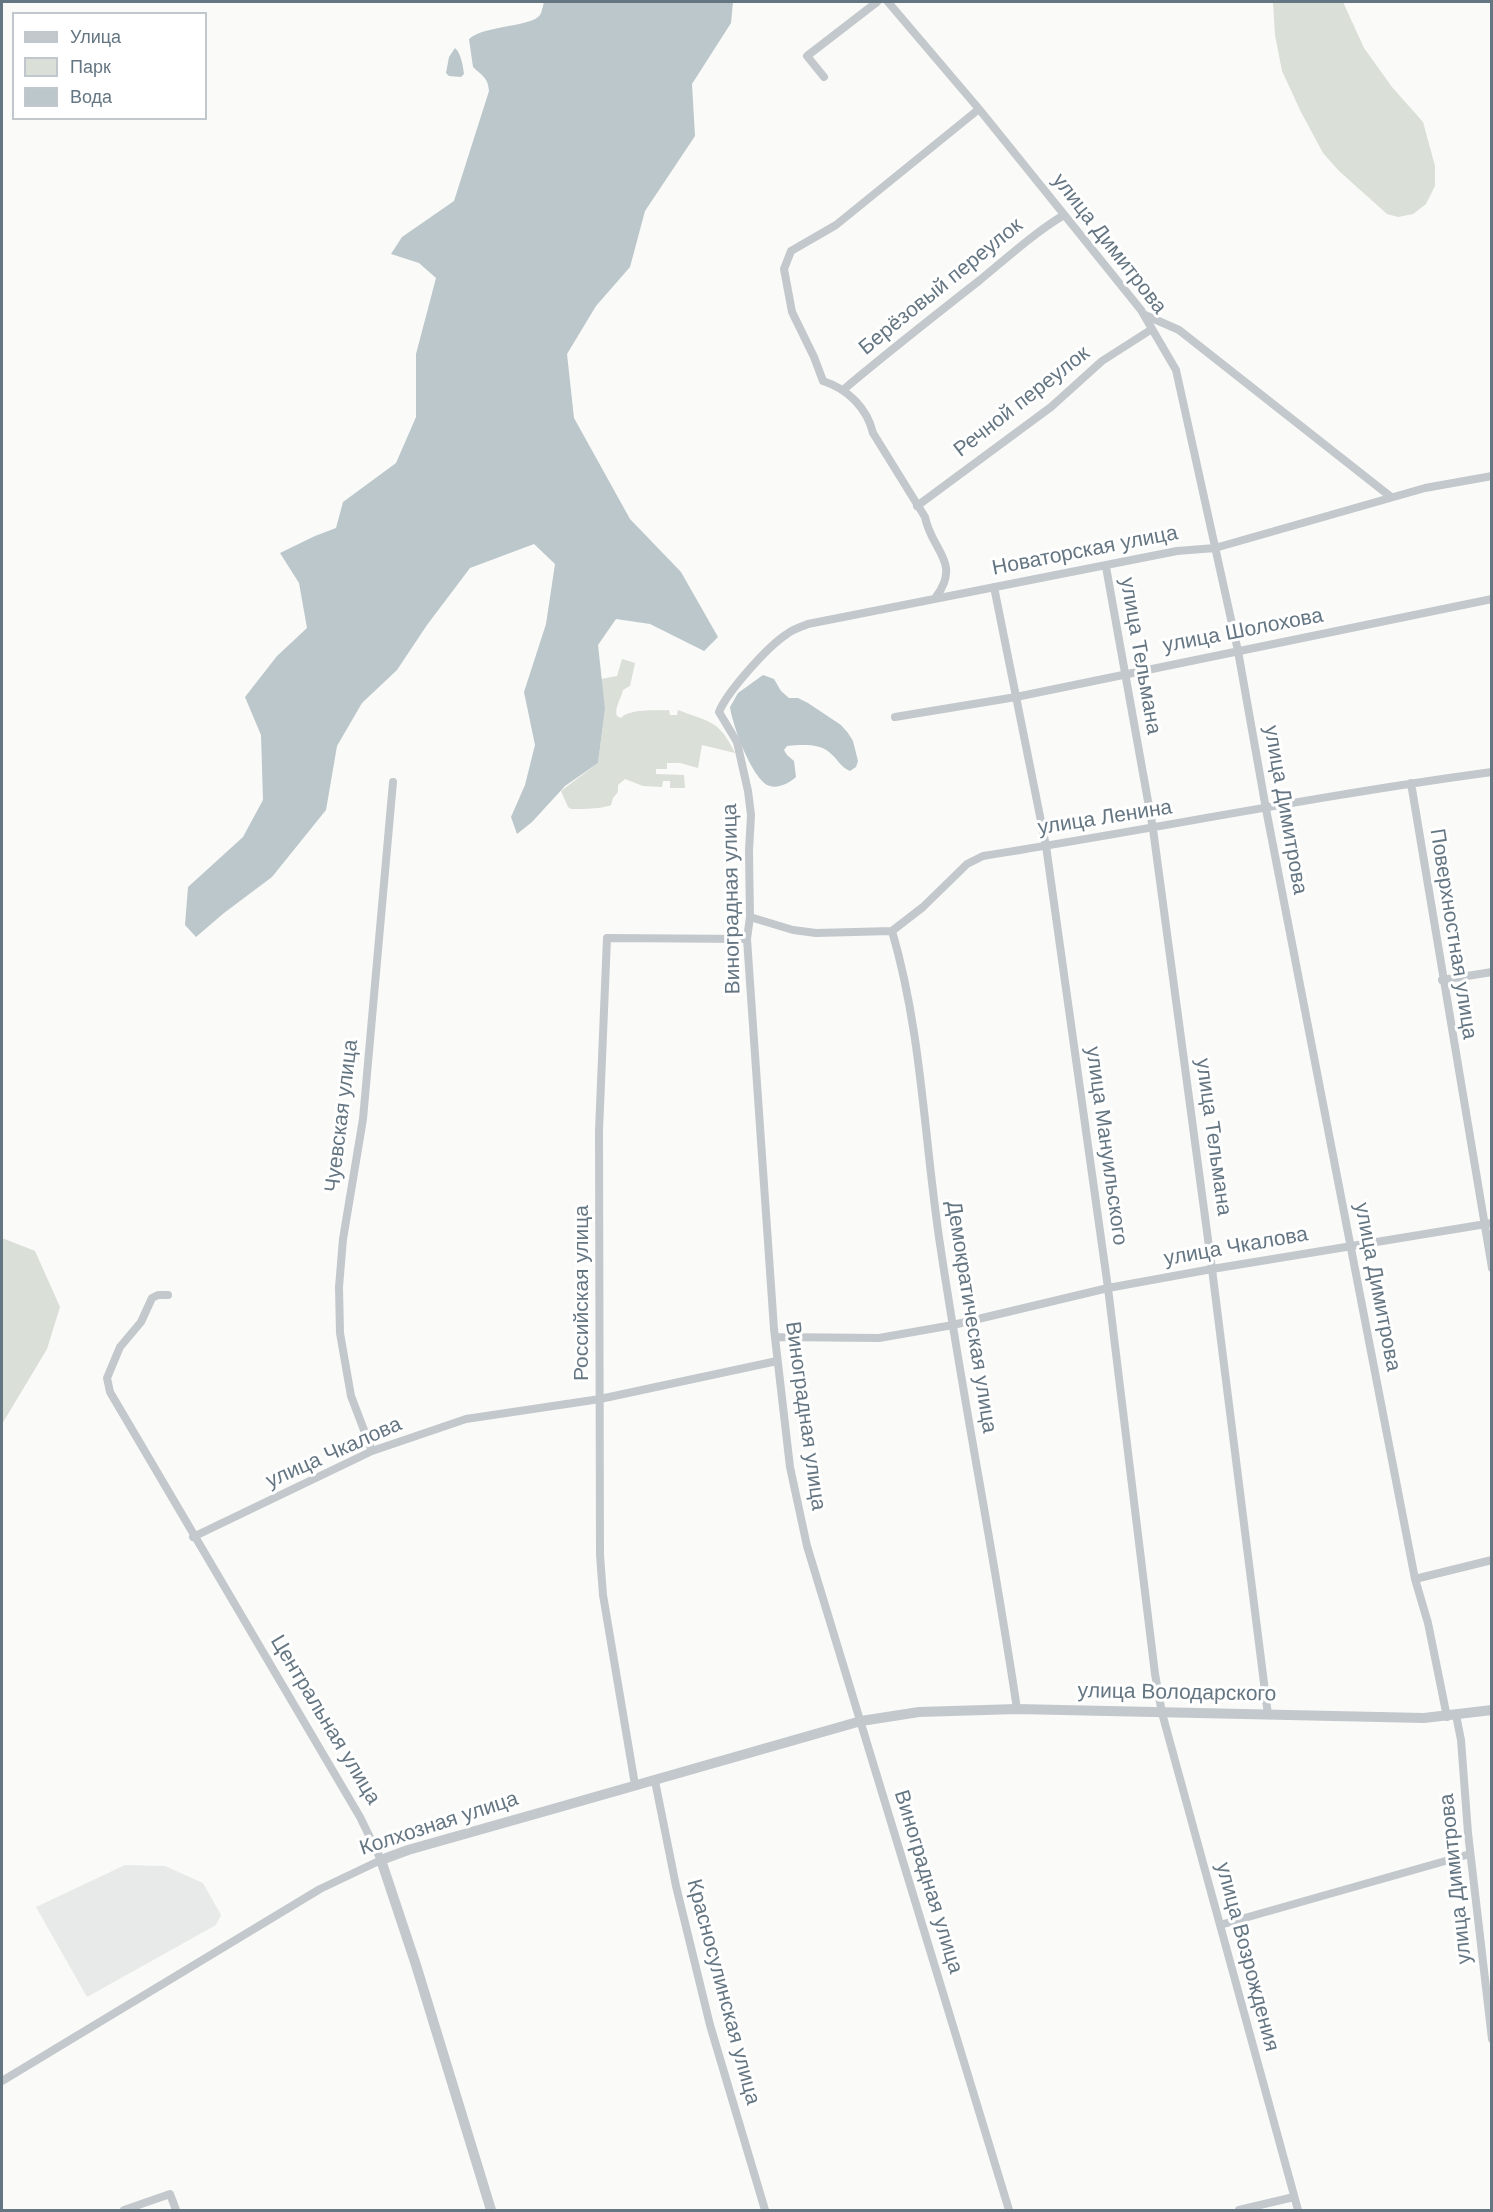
<!DOCTYPE html>
<html>
<head>
<meta charset="utf-8">
<style>
	body { margin:0 }
	#map { position:relative; width:1493px; height:2212px; overflow:hidden; background:#fafaf8; font-family:Helvetica,sans-serif }
	canvas { display:block }
	.frame { position:absolute; inset:0; border:3px solid #657683; pointer-events:none }
	.legend { position:absolute; left:12px; top:12px; width:195px; height:108px; box-sizing:border-box; background:#fff; border:2px solid #c1c8cd; margin:0; padding:8px 10px; list-style:none; font-size:18px; color:#657683 }
	.legend li { display:flex; align-items:center; gap:12px; height:30px }
	.legend b { width:30px; border:2px solid #c1c8cd }
</style>
</head>
<body>
<div id="map">
<canvas width="1493" height="2212"></canvas>
<div class="frame"></div>
<ul class="legend">
<li><b style="height:8px;background:#c3c8cc"></b>Улица</li>
<li><b style="height:16px;background:#dadfd7"></b>Парк</li>
<li><b style="height:16px;background:#bbc7cb"></b>Вода</li>
</ul>
</div>
<script>
const ctx = document.querySelector('canvas').getContext('2d');
ctx.lineJoin = 'round';
function fill(path, color) {
  ctx.fillStyle = color;
  ctx.fill(path, 'evenodd');
}
function stroke(path, color, width, dash) {
  ctx.strokeStyle = color;
  ctx.lineWidth = width;
  ctx.lineCap = dash ? 'butt' : 'round';
  ctx.setLineDash(dash || []);
  ctx.stroke(path);
}
function drawText(font, color, halo, rows, align = 'center') {
  ctx.font = font + ' Helvetica,sans-serif';
  ctx.lineWidth = 6;
  ctx.setLineDash([]);
  ctx.textBaseline = 'middle';
  ctx.strokeStyle = halo;
  ctx.fillStyle = color;
  for (const [text, x, y, turn = 0] of rows) {
    ctx.save();
    ctx.translate(x, y);
    ctx.rotate((+turn || 0) * Math.PI / 180);
    ctx.textAlign = isNaN(turn) ? turn : align;
    if (halo) ctx.strokeText(text, 0, 0);
    ctx.fillText(text, 0, 0);
    ctx.restore();
  }
}
const built = new Path2D(`
	M125,1865L165,1866L203,1883L221,1915L216,1925L87,1997L36,1907Z`);
const green = new Path2D(`
	M1273,2H1343L1364,48L1392,87L1423,122L1435,166V186L1426,204L1413,214L1398,217L1387,214L1339,171L1323,153L1301,112L1282,71L1275,35Z
	M622,659L635,663L630,686L623,690C621,699 614,708 617,716L621,718C630,708 656,711 669,710L670,715H677L678,710C708,722 719,719 735,753L702,745L698,768L680,763H667V769H656V774L684,775L685,788H670V781H663L662,787L643,786L625,779L618,785V792L613,798L611,805C603,809 581,809 571,809L568,807L561,791L598,763L605,709L601,679L617,676Z
	M2,1238L35,1251L60,1307L47,1349L2,1424Z`);
const water = new Path2D(`
	M544,2H733L731,23L692,84L695,136L645,211L630,267L596,306L567,354L574,418L630,519L681,572L718,637L704,651L650,624L616,619L598,645L605,709L598,763L565,786L532,822L517,834L511,817L525,785L535,745L524,692L546,624L555,564L534,544L470,568L427,625L397,670L362,703L337,746L326,810L272,877L224,913L196,937L185,925L188,887L243,837L263,800L261,735L245,697L277,656L307,628L299,583L280,553L315,536L336,528L343,502L396,463L416,417V354L436,278L419,263L391,254L402,237L454,201L489,91C488,77 482,76 473,67L469,39C485,25 532,27 540,15C542,12 543,5 544,2Z
	M455,48C461,53 463,66 464,74L461,77L449,76L446,73L449,57Z
	M763,675L774,679L781,691L789,698H798L808,703L841,725L848,733L853,741L858,761L856,767L850,771C840,767 838,759 829,752C818,743 801,745 787,746L784,750L787,755L794,761L796,777C791,782 778,789 770,786C753,782 732,724 730,707L738,693Z`);
const minor = new Path2D(`
	M888,2L979,109L1141,310L1176,370L1238,651L1266,809L1415,1579L1428,1623L1447,1717
	M824,77L807,56L877,2
	M1145,315L1179,330L1391,497
	M843,390C888,352 934,316 980,280C1008,257 1034,233 1064,215
	M917,506L1051,407L1102,361L1152,329
	M1106,567L1153,829L1212,1269L1268,1715
	M994,587L1046,846L1108,1288L1155,1674L1162,1713L1298,2210
	M936,597C962,562 931,550 925,517L873,433C867,408 848,389 823,381L814,357L792,312L784,269L791,251L836,225L979,109
	M895,717L1016,697L1492,599
	M1411,783L1492,1268
	M750,917L793,930L816,933L892,931L923,907L967,864L983,856C1153,829 1321,795 1492,772
	M892,931C922,1033 924,1139 940,1244C963,1399 994,1554 1017,1709
	M1442,980L1492,972
	M775,1337L879,1338L953,1325L1108,1288L1212,1269L1492,1223
	M372,1451L351,1396L340,1333L339,1287L343,1239L363,1119L393,782
	M193,1537L372,1451L466,1419L600,1399L777,1361
	M1415,1579L1492,1560
	M1456,1715L1461,1740L1468,1833L1492,2039
	M655,1781L676,1886L710,2025L765,2210
	M635,1785L603,1595L600,1555L599,1131L607,938L747,939
	M1220,1925L1470,1854
	M2,2081L320,1889L381,1860L360,1817L110,1392L107,1378L120,1347L141,1322L152,1298L158,1295H168
	M124,2210L170,2194L176,2210
	M1009,2210L807,1546L790,1467L774,1329L747,939L750,917L749,851L751,815L748,791L737,742L719,712C727,692 768,646 787,634C793,629 801,627 808,624L1177,551L1215,548L1425,488L1492,476
	M1239,2210L1294,2197`);
const tertiary = new Path2D(`
	M491,2210L416,1965L381,1860L408,1850C559,1807 710,1765 861,1721L919,1712L1017,1709L1424,1718L1492,1710`);
const streetNames = [
	["улица Димитрова",1109,244,52],
	["Берёзовый переулок",941,287,-39],
	["Речной переулок",1022,402,-38],
	["Новаторская улица",1085,551,-11],
	["улица Шолохова",1243,631,-11],
	["улица Тельмана",1140,656,80],
	["улица Димитрова",1285,810,80],
	["улица Ленина",1105,818,-9],
	["Виноградная улица",732,899,-91],
	["Поверхностная улица",1453,934,81],
	["Чуевская улица",342,1116,-83],
	["улица Тельмана",1213,1137,82],
	["улица Мануильского",1106,1146,82],
	["улица Чкалова",1236,1247,-10],
	["улица Димитрова",1377,1287,79],
	["Российская улица",582,1293,-90],
	["Демократическая улица",971,1317,81],
	["Виноградная улица",805,1416,82],
	["улица Чкалова",334,1453,-24],
	["улица Володарского",1177,1693,1],
	["Центральная улица",325,1720,59],
	["Колхозная улица",439,1824,-18],
	["улица Димитрова",1456,1879,-96],
	["Виноградная улица",928,1882,73],
	["улица Возрождения",1247,1957,75],
	["Красносулинская улица",723,1992,75]
];
fill(built, '#e8e9e9');
fill(green, '#dadfd7');
fill(water, '#bbc7cb');
stroke(minor, '#c3c8cc', 8);
stroke(tertiary, '#c3c8cc', 10);
drawText('21px', '#657683', '#fff', streetNames);
</script>
</body>
</html>
